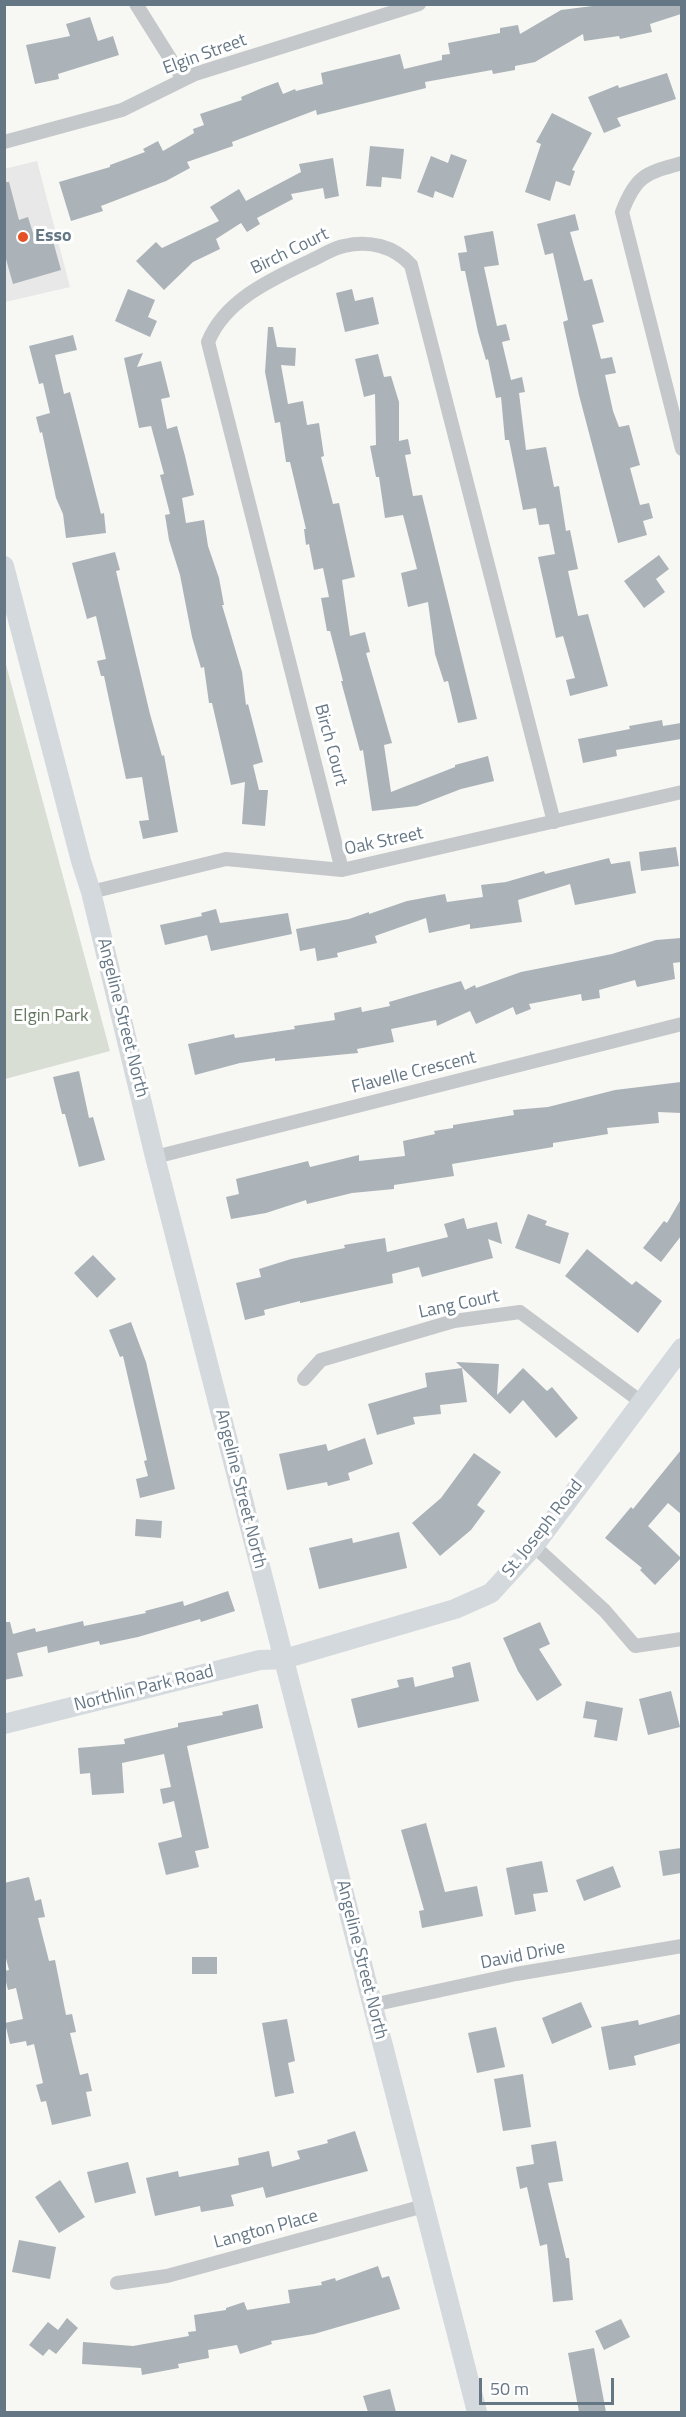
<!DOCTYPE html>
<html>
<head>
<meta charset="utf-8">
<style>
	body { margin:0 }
	#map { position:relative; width:686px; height:2417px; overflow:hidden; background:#f7f7f3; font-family:"Titillium Web",sans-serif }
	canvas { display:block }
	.frame { position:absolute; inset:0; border:6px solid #657785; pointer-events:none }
	.scale { position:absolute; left:479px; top:2378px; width:135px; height:27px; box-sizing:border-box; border:3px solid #657785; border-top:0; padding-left:8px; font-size:18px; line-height:21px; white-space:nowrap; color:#657785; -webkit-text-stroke:4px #fff; paint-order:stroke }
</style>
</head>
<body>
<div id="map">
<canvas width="686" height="2417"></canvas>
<div class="frame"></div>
<div class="scale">50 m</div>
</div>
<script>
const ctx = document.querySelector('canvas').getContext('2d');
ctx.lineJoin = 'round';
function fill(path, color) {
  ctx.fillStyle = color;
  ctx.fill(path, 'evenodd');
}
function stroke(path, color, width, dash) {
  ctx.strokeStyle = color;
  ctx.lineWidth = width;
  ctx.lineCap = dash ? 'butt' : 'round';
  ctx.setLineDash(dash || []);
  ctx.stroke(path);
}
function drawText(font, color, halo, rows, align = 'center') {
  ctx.font = font + ' "Titillium Web",sans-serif';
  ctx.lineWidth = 6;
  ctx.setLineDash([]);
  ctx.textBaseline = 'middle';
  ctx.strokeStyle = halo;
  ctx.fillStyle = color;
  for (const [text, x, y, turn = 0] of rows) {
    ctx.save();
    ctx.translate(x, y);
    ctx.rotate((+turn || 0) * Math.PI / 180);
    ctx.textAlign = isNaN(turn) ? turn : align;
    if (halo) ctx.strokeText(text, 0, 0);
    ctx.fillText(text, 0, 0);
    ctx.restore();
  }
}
const built = new Path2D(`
	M37,161L70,287L5,302L4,169Z`);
const green = new Path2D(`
	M5,661L110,1051L5,1079H4Z`);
const building = new Path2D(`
	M608,4H681V14L650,24L652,32L620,39L619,36L584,41L583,34L535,62L515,66V70L493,74L492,70L425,82L426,88L317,115L316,110L232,142L233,146L187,162L190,168L166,181L101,206L103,211L71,221L59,182L110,167V165L145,152L143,149L158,141L163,151L194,133L193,129L204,125L200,114L242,100L241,97L262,88L278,82L283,94L295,89L296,91L323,84L321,73L400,54L404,69L442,60V55L450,54L448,43L500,33V28L518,25L520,34L561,10Z
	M90,17L98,41L113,36L119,55L58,74L59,79L35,84L26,45L70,36L66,24Z
	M667,73L676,99L617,118L621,126L604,133L588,97L618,85L619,88Z
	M552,113L592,133L572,170L575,171L570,186L556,181L550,201L525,192L541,144L536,142Z
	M370,146L404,149L401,179L382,177L381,187L366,186Z
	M451,154L467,160L453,198L435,191L433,198L417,192L431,156L448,163Z
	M333,158L339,196L325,199L323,188L291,194L293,199L257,218L260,224L247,232L241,223L216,239L220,249L193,262L164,290L136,261L156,242L162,248L219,221L210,207L239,189L246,201L301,172L299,164Z
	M4,182H9L19,220L28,217L33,233L39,231L43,244L53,241L61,270L13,284L4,252Z
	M575,214L579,230L570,232L584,281L592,279L604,322L592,325L601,359L612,357L616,373L605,375L613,411L619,427L629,425L640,465L630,468L640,505L649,503L653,518L643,521L647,535L618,543L579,395L563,322L568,320L553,253L545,255L537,224Z
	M493,231L499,265L484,267L497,326L506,324L510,340L502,342L511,380L522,377L525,392L519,393L526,450L546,447L554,487L559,486L566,531L570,530L578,569L568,571L578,616L588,614L608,686L570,696L566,680L575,678L563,636L556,638L538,557L555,554L549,524L539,525L536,508L523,510L509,440H505L501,397L496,398L488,359L486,360L478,332L465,271H461L458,253L467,252L464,236Z
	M128,289L155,300L148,317L157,321L150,337L115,321Z
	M352,289L355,301L373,297L379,324L345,332L336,293Z
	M268,327H273L277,347L296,348L295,366L281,365L288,404L303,401L307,425L319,423L324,456L321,457L333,504L339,503L355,577L342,580L350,636L365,632L370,652L366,653L392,743L384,745L391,792L455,767V765L488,756L494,781L461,789L417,806L372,811L363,750L360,751L341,681H343L330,631H327L321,598L329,597L323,568L314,570L309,544L306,545L304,529H306L290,462H286L280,422L275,423L265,372Z
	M73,335L77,350L55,355L64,394L70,392L101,514L104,513L106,533L66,538L63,514L56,498L42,432L40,433L36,417L50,413L43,383L39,384L29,346Z
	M143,353L137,367L161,361L170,397L161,399L167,429L177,426L185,456L194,495L182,498L186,523L204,520L208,546L219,578L224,605H222L242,672L246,705L248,704L263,762L253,765L259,790H268L265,826L242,824L245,782L231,785L212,703H209L204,667L201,668L192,637L180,575L169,540L165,515L170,514L160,475L164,474L151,426L139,428L124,358Z
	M378,354L384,377L391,376L399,402V441L408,439L411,454L405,455L413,496L422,495L477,719L458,723L448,681L444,682L435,654L428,602L408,607L401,573L417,569L403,515L385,518L379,477H376L370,446L376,445L375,394L364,397L355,359Z
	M115,552L120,570L116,571L150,714L162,756L164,755L178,832L143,839L139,821L149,820L142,777L126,779L104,676H101L97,661L106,659L96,616L87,619L72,563Z
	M659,555L669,569L656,579L665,592L644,608L624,581Z
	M662,720L663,726L681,723V739L616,750L617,756L583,763L578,739L630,729L629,726Z
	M676,847L679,866L641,871L639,852Z
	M609,858L611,864L630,861L636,893L575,905L570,884L518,900L522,922L470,929V924L429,933L426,918L375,936L377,943L337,953L338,957L317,961L315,948L300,951L296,929L349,919L369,912V914L407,901L445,894L447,902L483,897L481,885L506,882L544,871L545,874Z
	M216,909L220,923L288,913L292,934L211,951L207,935L165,945L160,925L202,916L201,913Z
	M681,938V962L673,963L675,979L637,987L635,980L599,990L600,998L582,1001L581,994L529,1004L531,1009L516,1015L513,1007L476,1024L470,1011L437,1026L436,1020L391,1029L394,1042L357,1049L358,1053L275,1061V1058L240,1063L195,1075L188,1044L234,1034L235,1038L295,1029L294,1026L335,1020L334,1013L361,1007L362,1012L390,1006L389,1002L461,981L465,990L475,985L476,988L521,972L612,954L656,940Z
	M79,1071L89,1118L93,1117L105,1160L79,1167L65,1114H62L53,1077Z
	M681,1082V1113L658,1112L659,1123L607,1128L608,1134L553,1143V1147L452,1164L454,1176L394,1185V1189L352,1193L307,1204L306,1200L266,1213L231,1219L226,1197L239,1194L236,1179L308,1161L310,1167L359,1155V1161L405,1156L403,1141L435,1134L434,1131L453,1128V1125L514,1115L513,1110L548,1107L615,1090Z
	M681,1199V1236L661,1262L643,1248L664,1221L667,1223Z
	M528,1214L547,1221L545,1225L569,1233L560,1264L515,1248Z
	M464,1218L467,1229L497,1222L502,1244L488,1239L493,1258L422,1277L419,1267L392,1274L393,1283L300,1303V1301L264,1310L265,1315L245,1320L236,1283L261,1277L259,1269L291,1259L345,1248L344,1245L385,1238L387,1252L448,1237L444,1224Z
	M587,1249L632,1285L636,1281L662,1301L638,1333L565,1276Z
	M93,1255L116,1279L97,1298L74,1273Z
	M131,1322L146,1362L175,1489L140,1498L136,1479L148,1476L144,1461L147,1460L123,1356L120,1357L109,1330Z
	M456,1362L499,1364L497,1395L523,1368L547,1391L552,1387L578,1418L556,1438L523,1400L510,1414Z
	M462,1368L467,1402L440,1405L441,1414L413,1417L415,1424L377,1435L368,1404L427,1387L425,1373Z
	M365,1438L373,1464L348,1473L350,1480L328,1486L327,1482L287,1490L279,1454L326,1444L328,1451Z
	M681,1450V1514L668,1503L648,1526L681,1558L655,1585L640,1570L642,1568L605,1538L631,1507L633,1509Z
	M474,1453L501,1472L477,1505L485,1511L471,1530L440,1556L412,1523L441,1498Z
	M136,1519L162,1521L161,1538L135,1536Z
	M399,1532L407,1568L319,1589L309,1548L352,1538L353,1543Z
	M228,1591L235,1611L201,1622L200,1619L138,1637L100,1645L99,1641L48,1653L47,1646L17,1653L23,1676L4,1680V1622H10L13,1634L35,1628L36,1632L83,1621L84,1626L146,1613L145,1611L183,1601L184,1606Z
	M540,1622L550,1644L539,1649L562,1685L537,1701L518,1671L503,1638Z
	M470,1662L479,1701L358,1728L351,1699L399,1687L397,1680L413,1677L415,1687L454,1677L452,1667Z
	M671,1691L680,1727L648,1735L639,1699Z
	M586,1701L623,1708L617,1741L594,1737L597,1720L583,1718Z
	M258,1704L263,1728L187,1746L209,1848L195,1851L199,1867L166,1875L158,1843L182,1837L174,1801L163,1804L160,1789L171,1787L164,1754L122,1763L124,1793L92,1795L90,1773L80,1774L78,1748L125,1744L124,1739L178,1727V1723L223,1715L222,1712Z
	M426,1823L445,1892L477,1886L483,1916L422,1928L419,1911L424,1910L401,1830Z
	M681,1848V1873L663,1876L659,1851Z
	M542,1861L548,1892L533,1894L536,1911L515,1915L506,1868Z
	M613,1866L621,1887L584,1901L576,1880Z
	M29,1877L35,1901L41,1899L45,1917L38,1918L49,1961L55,1960L66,2015L72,2014L76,2032L70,2033L80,2075L88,2073L92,2091L86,2092L91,2116L52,2125L46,2101L41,2102L36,2085L43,2083L34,2044L27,2046L26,2041L10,2044L5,2023L23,2019L16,1988L8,1990L4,1974V1971L9,1970L4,1951V1883Z
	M192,1957H217V1974H192Z
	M581,2002L592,2027L552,2044L542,2018Z
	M681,2014V2043L634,2056L636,2065L609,2070L601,2027L638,2020L639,2025Z
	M287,2019L295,2061L288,2063L294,2093L275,2097L262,2023Z
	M496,2027L505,2067L477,2073L468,2033Z
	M523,2074L531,2127L503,2131L494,2079Z
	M355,2131L368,2171L266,2198L263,2187L231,2195L234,2206L201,2212L200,2206L155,2216L146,2178L178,2171L179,2177L239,2165L238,2158L269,2151L272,2167L300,2159L297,2151L328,2143L327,2140Z
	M556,2141L563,2181L548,2183L566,2258H569L573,2300L553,2302L547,2244L540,2246L527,2187L520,2189L516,2167L534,2164L531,2145Z
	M128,2162L136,2193L95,2203L87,2172Z
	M60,2180L85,2217L59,2233L35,2197Z
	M19,2240L56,2247L50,2279L12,2272Z
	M378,2266L382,2278L389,2276L400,2309L314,2334L271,2341L272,2344L240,2354L237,2345L208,2350L209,2358L178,2364L179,2368L142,2375L141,2368L82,2364L83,2342L133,2346L189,2336L188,2332L196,2331L194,2315L226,2310V2308L244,2302L247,2310L290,2303L288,2290L322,2285L321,2282L335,2278L336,2281Z
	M67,2318L78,2328L56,2354L49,2349L43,2356L29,2345L48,2322L58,2330Z
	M621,2319L630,2337L604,2350L595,2331Z
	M594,2348L606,2412H579L568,2353Z
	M390,2389L396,2412H368L363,2396Z`);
const street = new Path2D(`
	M136,4L183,79
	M4,142L122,110L195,74L419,4
	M682,163C646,173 636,175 622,212L682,449
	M342,870L208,342C225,300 272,279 310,261C321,256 333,248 344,246C369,240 394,246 411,265L554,822
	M91,892L226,859L342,870L682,792
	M155,1157L682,1024
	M304,1379L321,1360L454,1321L520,1312L640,1401
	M534,1546L605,1611L635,1646L682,1639
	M372,2005L516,1974L682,1946
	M117,2283L167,2276L424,2206`);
const secondary = new Path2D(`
	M4,566L81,861L91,892L155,1157L477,2412
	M4,1724L260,1660L284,1659L455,1609L491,1593L534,1546L682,1348`);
const markers = [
	[23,237,6,"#e65024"]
];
const streetNames = [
	["Elgin Street",205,55,-20],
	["Birch Court",290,252,-26],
	["Birch Court",330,745,75],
	["Oak Street",384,842,-12],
	["Angeline Street North",122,1018,76],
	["Flavelle Crescent",414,1073,-14],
	["Lang Court",459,1305,-12],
	["Angeline Street North",240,1489,76],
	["St. Joseph Road",543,1529,-52],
	["Northlin Park Road",144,1689,-14],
	["David Drive",523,1956,-11],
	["Angeline Street North",361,1960,76],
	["Langton Place",266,2230,-15]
];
const poiNames = [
	["Esso",35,237]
];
const parkNames = [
	["Elgin Park",51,1017]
];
fill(built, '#e7e8e7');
fill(green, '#d8ded4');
fill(building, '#abb3b9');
stroke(street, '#c4c8cb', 14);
stroke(secondary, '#d4d9dd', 20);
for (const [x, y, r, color] of markers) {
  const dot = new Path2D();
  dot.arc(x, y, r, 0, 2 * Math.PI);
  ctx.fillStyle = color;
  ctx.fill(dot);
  stroke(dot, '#fff', 2);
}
drawText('18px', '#657785', '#fff', streetNames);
drawText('bold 18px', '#657785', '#fff', poiNames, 'left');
drawText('18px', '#657760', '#fff', parkNames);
</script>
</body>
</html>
